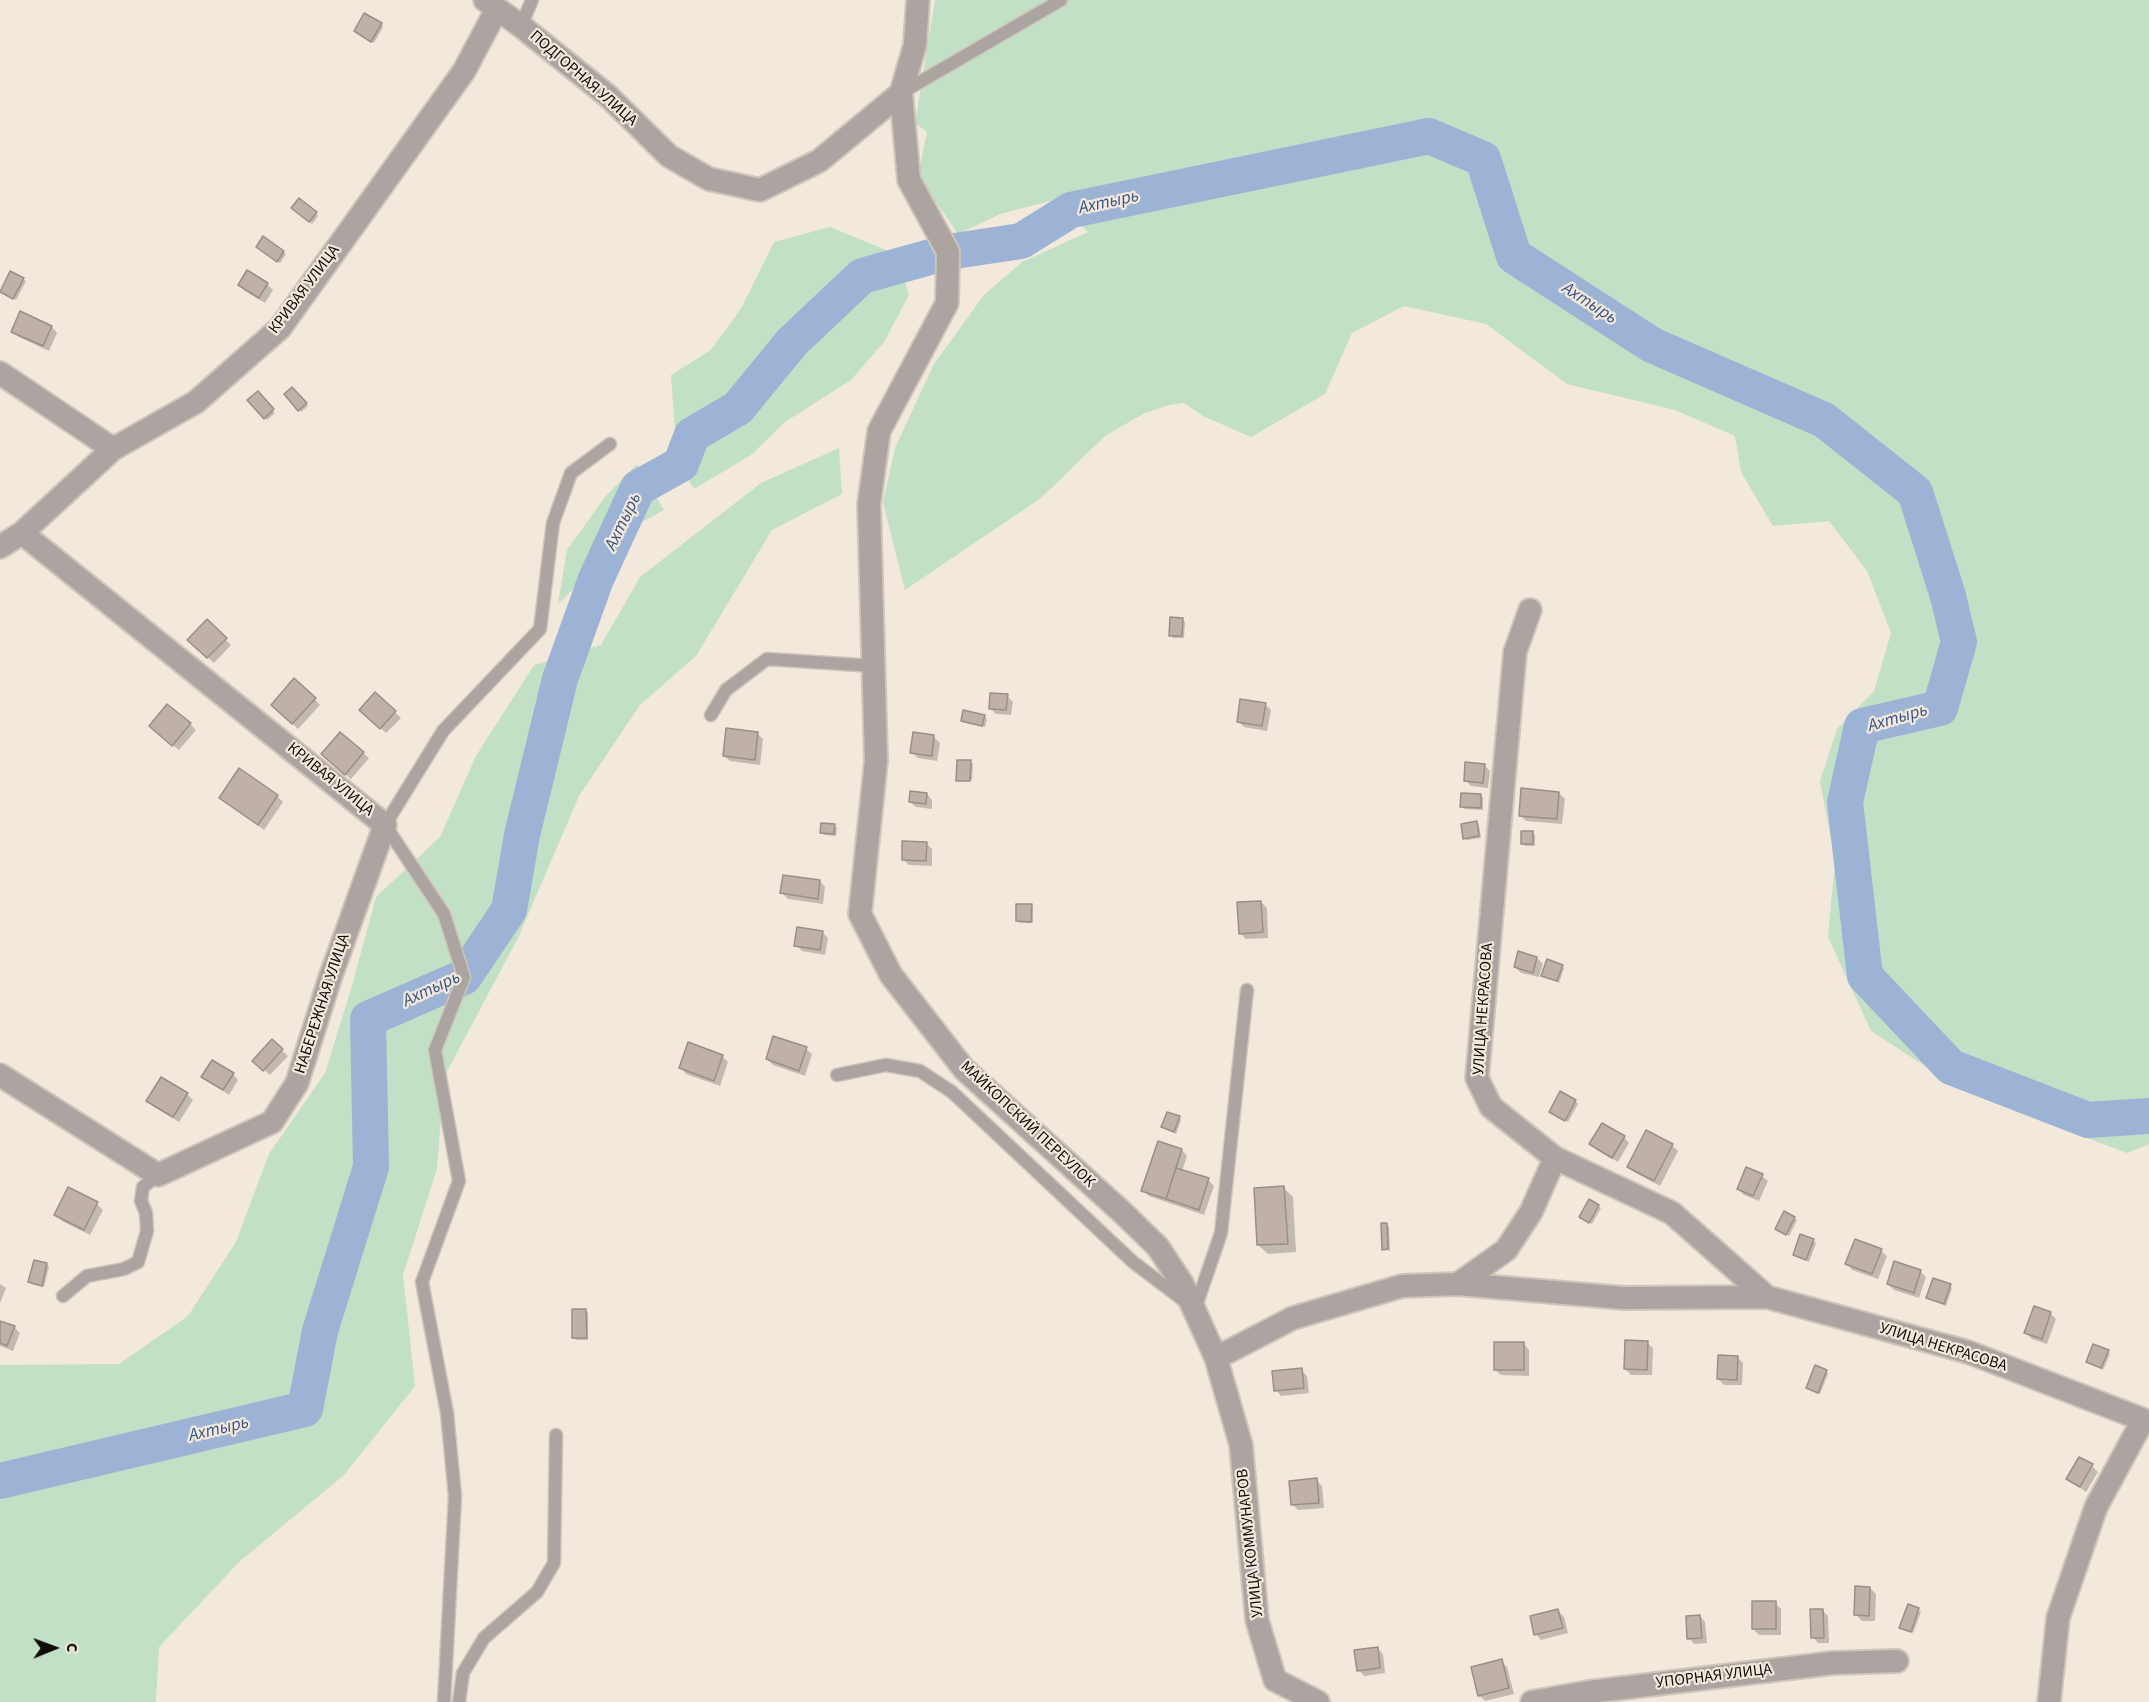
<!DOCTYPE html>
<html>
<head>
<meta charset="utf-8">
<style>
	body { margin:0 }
	#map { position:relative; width:2149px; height:1702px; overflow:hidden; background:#f3e8dc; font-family:"Source Sans 3",sans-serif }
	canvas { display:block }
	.north { position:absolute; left:24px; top:1618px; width:60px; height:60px; -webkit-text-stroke:4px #f3e8dc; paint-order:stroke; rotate:89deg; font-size:16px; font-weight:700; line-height:24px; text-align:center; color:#100c08 }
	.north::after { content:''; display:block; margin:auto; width:21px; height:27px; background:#100c08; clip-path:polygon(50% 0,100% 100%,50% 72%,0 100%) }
</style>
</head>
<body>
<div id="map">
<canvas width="2149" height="1702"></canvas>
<div class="north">С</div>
</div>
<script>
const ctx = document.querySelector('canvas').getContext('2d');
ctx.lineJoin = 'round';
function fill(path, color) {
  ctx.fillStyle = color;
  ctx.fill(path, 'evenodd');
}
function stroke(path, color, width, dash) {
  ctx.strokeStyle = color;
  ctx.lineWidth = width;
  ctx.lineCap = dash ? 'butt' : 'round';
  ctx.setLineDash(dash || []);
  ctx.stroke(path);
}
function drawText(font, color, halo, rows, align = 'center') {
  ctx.font = font + ' "Source Sans 3",sans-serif';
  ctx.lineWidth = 4.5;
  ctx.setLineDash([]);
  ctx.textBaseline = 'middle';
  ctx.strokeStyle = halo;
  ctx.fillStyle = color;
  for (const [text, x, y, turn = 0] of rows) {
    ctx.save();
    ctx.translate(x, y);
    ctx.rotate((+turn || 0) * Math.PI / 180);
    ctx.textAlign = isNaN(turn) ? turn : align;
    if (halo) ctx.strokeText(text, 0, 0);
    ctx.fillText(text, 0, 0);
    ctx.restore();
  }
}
const green = new Path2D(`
	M935,0H2149V1144L2127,1153L2032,1117L1942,1077L1871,1031L1828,937L1835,861L1820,781L1837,729L1874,691L1891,633L1867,571L1829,521L1773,526L1741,472L1735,436L1675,410L1567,384L1486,324L1404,306L1352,333L1325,394L1251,437L1203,416L1184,403L1169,405L1143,414L1105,436L1041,498L905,590L883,502L895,448L934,364L984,295L1022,262L1088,232L1054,200L1000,214L958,234L918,176L927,132L915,123Z
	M830,227L896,254L909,295L884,342L851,380L785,422L751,455L694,489L669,444L675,430L671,375L711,350L742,307L774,242Z
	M839,448L842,494L772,530L696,656L640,705L579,796L518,938L444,1077L437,1169L403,1275L415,1386L344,1475L239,1562L159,1647L156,1702H0V1365L119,1364L188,1316L236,1242L269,1154L325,1073L352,986L376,897L440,837L476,756L534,665L601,645L640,577L761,483Z
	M637,464L664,510L640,523L558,604L567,550L605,497Z`);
const shadow = new Path2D(`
	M381,24L383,27L374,43L358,33Z
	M293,207L316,213L318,216L312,224Z
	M260,249L283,252L286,254L280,263Z
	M23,279L26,281L16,300L4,293Z
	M267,284L273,290L265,303L245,291L239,285Z
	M52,327L57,333L49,351L19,337L13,332Z
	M292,389L308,406L301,412L286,394Z
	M258,393L275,413L267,420L249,400Z
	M1182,620L1185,622L1184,638H1173L1171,635Z
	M207,621L231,645L214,663L189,640Z
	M375,694L401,718L386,733L361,710Z
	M1007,696L1013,702L1011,715L996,714L990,708Z
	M315,699L320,705L298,729L273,705Z
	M1265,704L1271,710L1267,731L1244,727L1238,721Z
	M984,716L987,719L985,727L965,723L962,720Z
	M190,724L196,730L179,750L156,732Z
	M757,733L763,739L760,765L730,761L724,756Z
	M934,737L940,743L937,761L918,758L912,752Z
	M363,753L369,758L351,779L329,760Z
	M970,762L973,764L972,780L958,779Z
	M1484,765L1490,771L1488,788L1471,786L1465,780Z
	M1559,793L1565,799L1562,824L1526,821L1520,815Z
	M927,794L932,800V809L916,807L910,802Z
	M1481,795L1483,798V810L1464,809L1462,806Z
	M277,796L283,802L264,830L221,798Z
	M1476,823L1479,825L1481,838L1467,840L1465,838Z
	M835,826L837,828L836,836L824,835L822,832Z
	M1532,833L1535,835V846H1525L1523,844Z
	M926,843L932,849V866L909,865L903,859Z
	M820,881L825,887L823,904L788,899L782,893Z
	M1261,902L1267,908L1268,938L1246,939L1240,933Z
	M1031,906L1033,908V923H1020L1017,921Z
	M822,932L828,938L825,955L802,951L796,945Z
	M1537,958L1543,964L1539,977L1521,973L1515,967Z
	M1562,966L1564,968L1559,983L1543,975Z
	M272,1041L288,1056L270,1075L254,1061Z
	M806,1049L812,1054L805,1076L773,1065L767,1059Z
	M722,1056L728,1062L720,1086L686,1074L681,1068Z
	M233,1074L238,1080L229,1095L203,1076Z
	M187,1094L193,1100L179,1122L154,1107L148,1101Z
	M1575,1101L1578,1104L1568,1122L1551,1112Z
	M1179,1118L1181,1120L1176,1134L1163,1127Z
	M1624,1137L1629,1143L1618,1162L1597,1150L1591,1144Z
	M1672,1145L1678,1151L1660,1186L1634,1172L1629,1167Z
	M1182,1150L1187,1156L1182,1171L1208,1180L1214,1186L1204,1215L1149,1196L1143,1190Z
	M1762,1176L1768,1181L1759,1201L1744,1195L1738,1189Z
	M1284,1188L1293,1197L1296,1252L1268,1254L1258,1245Z
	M97,1204L103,1210L90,1235L62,1221L56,1215Z
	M1598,1206L1601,1208L1592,1224L1583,1219Z
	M1794,1218L1797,1220L1789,1236L1780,1231Z
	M1386,1224L1389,1227L1390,1251L1383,1249Z
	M1813,1240L1816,1243L1809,1262L1795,1255Z
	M1881,1251L1887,1256L1878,1279L1852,1270L1847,1264Z
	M47,1264L49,1267L44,1287L32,1284L30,1282Z
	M1920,1271L1926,1277L1919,1298L1894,1290L1888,1284Z
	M0,1284L6,1288L0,1303Z
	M1950,1286L1952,1288L1946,1306L1928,1298Z
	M585,1310L588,1313V1340H576L574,1337Z
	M2050,1313L2056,1319L2047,1344L2032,1339L2026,1333Z
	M0,1322L14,1327L20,1333L13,1351L0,1346Z
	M1647,1343L1653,1348L1652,1375H1631L1625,1369Z
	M1524,1344L1529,1350V1376L1501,1375L1495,1370Z
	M2108,1352L2110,1354L2103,1370L2087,1361Z
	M1738,1358L1743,1363L1742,1385H1724L1718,1379Z
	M1301,1370L1307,1376L1309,1393L1281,1396L1276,1390Z
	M1826,1371L1828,1374L1820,1394L1811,1390L1808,1388Z
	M2092,1466L2098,1472L2086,1492L2068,1479Z
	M1316,1480L1322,1486L1324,1508L1298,1510L1292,1504Z
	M1870,1588L1876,1594L1875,1621H1862L1856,1615Z
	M1775,1603L1781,1609V1635H1759L1753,1629Z
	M1908,1606L1921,1612L1913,1633L1901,1627Z
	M1822,1610L1828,1616L1829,1643H1818L1813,1637Z
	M1558,1611L1564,1617L1568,1633L1541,1640L1536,1634Z
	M1700,1616L1705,1622L1707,1643L1694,1644L1689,1638Z
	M1377,1648L1383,1654L1385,1673L1364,1676L1359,1670Z
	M1501,1661L1507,1667L1514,1694L1485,1701L1479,1695Z`);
const river = new Path2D(`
	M0,1481L305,1409L320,1331L371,1167L368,1019L464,977L509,910L522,835L560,679L596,579L638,488L681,464L692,435L738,408L792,342L862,276L948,252L1021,241L1071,210L1429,136L1483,159L1514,256L1652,345L1824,420L1915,492L1948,596L1959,642L1940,708L1862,726L1845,802L1865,976L1951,1067L2088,1120L2149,1116`);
const building = new Path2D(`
	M364,13L382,23L371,42L354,31Z
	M299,198L317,212L309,222L291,208Z
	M263,236L284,251L277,262L256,247Z
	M247,270L268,283L259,298L238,285Z
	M10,271L24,278L13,299L0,292Z
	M20,311L52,326L43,346L11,332Z
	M292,387L307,403L298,411L284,394Z
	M258,391L274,409L264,419L247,400Z
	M1170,617L1183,618L1182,636H1169Z
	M207,619L227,638L207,658L187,640Z
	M294,678L316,698L292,724L271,705Z
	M375,692L396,711L380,729L359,710Z
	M990,693L1008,694L1006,710L989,709Z
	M1240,699L1266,703L1262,726L1237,722Z
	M167,704L191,723L172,746L149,726Z
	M963,710L985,715L982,726L961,721Z
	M726,728L758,732L755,760L723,756Z
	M340,732L364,752L345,775L321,754Z
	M913,732L934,735L932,756L910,753Z
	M957,760H971L970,781H956Z
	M1465,762L1485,764L1483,783L1464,781Z
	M239,768L278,795L258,825L219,798Z
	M1521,788L1559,792L1557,819L1519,816Z
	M910,791L927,793L926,804L909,802Z
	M1461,793L1481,794V808L1460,807Z
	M1477,821L1479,836L1463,839L1461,824Z
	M821,823L835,824L834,834L820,833Z
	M1521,831H1533V844H1521Z
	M902,841L927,842L926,861L902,860Z
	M783,875L820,880L818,899L780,893Z
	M1261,901L1263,932L1239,934L1237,902Z
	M1016,904H1032L1031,922L1016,921Z
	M797,927L823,931L820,950L794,946Z
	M1518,951L1537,957L1533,973L1514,967Z
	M1547,959L1563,965L1557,981L1541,976Z
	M773,1036L807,1047L799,1071L766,1059Z
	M272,1039L283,1049L263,1071L252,1061Z
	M688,1042L723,1055L714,1081L679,1068Z
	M212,1060L234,1073L223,1090L201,1077Z
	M161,1077L188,1093L173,1117L146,1101Z
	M1560,1091L1576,1100L1565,1121L1549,1112Z
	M1167,1112L1180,1116L1174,1132L1161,1127Z
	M1602,1123L1625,1136L1612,1158L1589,1144Z
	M1646,1130L1673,1144L1654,1181L1627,1167Z
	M1158,1141L1182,1149L1166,1199L1141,1191Z
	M1746,1167L1763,1174L1753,1196L1737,1189Z
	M1176,1168L1209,1178L1199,1210L1166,1199Z
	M1284,1186L1288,1244L1257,1245L1254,1188Z
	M68,1187L98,1202L84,1230L54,1215Z
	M1589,1199L1599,1205L1589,1223L1579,1217Z
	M1784,1211L1795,1217L1786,1235L1775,1229Z
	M1381,1223H1387L1388,1249L1382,1250Z
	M1800,1234L1814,1239L1806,1260L1793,1255Z
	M1855,1239L1882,1249L1872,1274L1845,1264Z
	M34,1260L47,1263L42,1286L28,1282Z
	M1894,1261L1921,1270L1914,1293L1887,1284Z
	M1933,1278L1951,1284L1944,1304L1926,1298Z
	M2034,1306L2051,1312L2042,1339L2024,1333Z
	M572,1309H586L587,1338H572Z
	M0,1321L15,1326L7,1346L0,1343Z
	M1625,1340L1648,1341L1647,1370L1624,1369Z
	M1494,1342H1524V1370H1494Z
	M2093,1344L2109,1350L2101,1368L2086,1362Z
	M1718,1355L1738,1356L1737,1380L1717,1379Z
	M1815,1365L1827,1370L1818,1393L1806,1388Z
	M1302,1368L1304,1388L1274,1391L1272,1371Z
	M2079,1457L2093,1464L2080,1487L2066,1479Z
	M1317,1478L1319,1503L1291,1505L1289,1481Z
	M1855,1586L1870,1587L1869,1616L1854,1615Z
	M1752,1601H1776V1629H1752Z
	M1908,1604L1919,1608L1911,1632L1899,1628Z
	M1558,1609L1563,1628L1534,1635L1530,1616Z
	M1810,1609H1823L1824,1638H1811Z
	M1700,1615L1702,1638L1687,1639L1686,1616Z
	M1378,1647L1380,1668L1357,1671L1354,1650Z
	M1502,1659L1509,1688L1478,1696L1471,1667Z`);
const lane = new Path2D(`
	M521,26L532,0
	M901,93L1061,0
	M711,715L726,690L767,659L874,666
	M837,1075L886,1065L920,1071L952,1092L1133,1262L1195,1309L1221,1233L1247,990
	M63,1296L87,1276L124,1269L138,1262L147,1231L146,1213L141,1201L143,1187L158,1175
	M444,1702L455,1496L447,1413L422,1282L459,1181L435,1050L464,977L444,914L385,825L443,731L540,629L553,523L571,473L610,444
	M459,1702L463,1673L484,1638L537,1592L554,1563L556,1435`);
const street = new Path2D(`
	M485,0L521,26L608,96L669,156L709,179L760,190L819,161L901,93L915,45L918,0
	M901,93L909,180L948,252L947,303L879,431L869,504L876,761L860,914L891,975L964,1069L1123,1213L1158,1247L1183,1285L1216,1358L1241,1445L1257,1620L1275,1680L1318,1702
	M0,373L113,449
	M0,547L22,533L113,449L196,402L280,328L464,71L497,9
	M1530,610L1515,652L1477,1078L1491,1107L1555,1158L1672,1213L1767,1297
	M0,1075L158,1175L272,1122L297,1083L330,978L385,825L22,533
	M1458,1284L1506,1250L1531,1212L1555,1158
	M1216,1358L1293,1318L1402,1286L1458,1284L1624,1298L1767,1297L1968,1352L2149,1422
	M1532,1702L1589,1692L1833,1663L1897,1661
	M2049,1702L2058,1618L2096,1507L2143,1420`);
const streetNames = [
	["ПОДГОРНАЯ УЛИЦА",583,79,41],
	["КРИВАЯ УЛИЦА",305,290,-53],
	["КРИВАЯ УЛИЦА",330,780,39],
	["НАБЕРЕЖНАЯ УЛИЦА",323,1004,-72],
	["УЛИЦА НЕКРАСОВА",1484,1009,-86],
	["МАЙКОПСКИЙ ПЕРЕУЛОК",1027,1125,43],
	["УЛИЦА НЕКРАСОВА",1943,1348,17],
	["УЛИЦА КОММУНАРОВ",1251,1543,-96],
	["УПОРНАЯ УЛИЦА",1714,1677,-7]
];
const waterNames = [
	["Ахтырь",1109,203,-12],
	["Ахтырь",1589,304,33],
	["Ахтырь",624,522,-64],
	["Ахтырь",1898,719,-16],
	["Ахтырь",432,990,-25],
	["Ахтырь",219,1430,-13]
];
fill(green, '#c2e0c5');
fill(shadow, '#0003');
stroke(river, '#9cb3d6', 36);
fill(building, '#bfb0a8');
stroke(building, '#9b8e86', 1.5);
stroke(lane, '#cfc5ba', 15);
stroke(street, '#cfc5ba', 26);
stroke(lane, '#aba4a1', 12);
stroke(street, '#aba4a1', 22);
drawText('16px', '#100c08', '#f3e8dc', streetNames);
drawText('italic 18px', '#385685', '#f3e8dc', waterNames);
</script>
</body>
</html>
